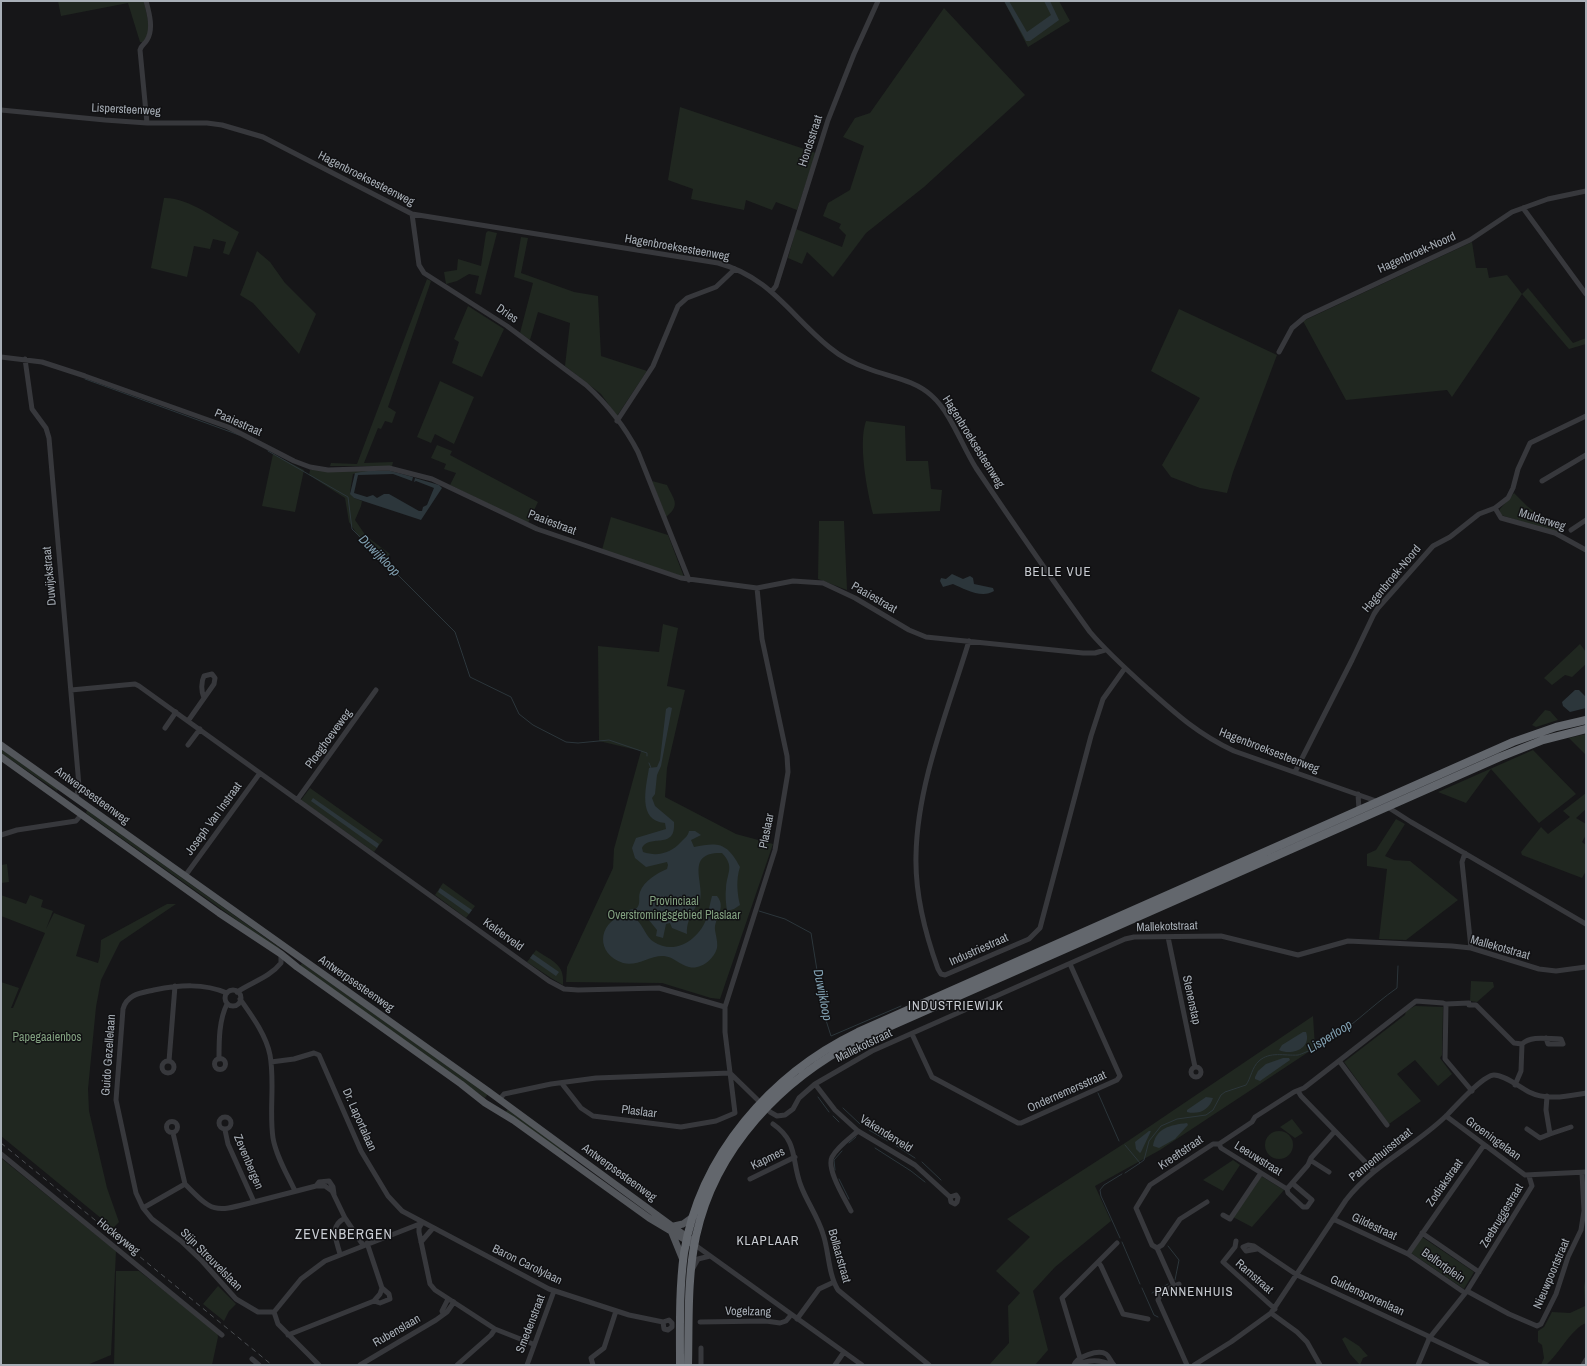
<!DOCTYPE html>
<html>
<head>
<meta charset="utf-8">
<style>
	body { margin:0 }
	#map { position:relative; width:1587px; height:1366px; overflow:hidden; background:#161618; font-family:"Archivo Narrow",sans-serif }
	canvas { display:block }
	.frame { position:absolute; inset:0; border:2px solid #a8afb7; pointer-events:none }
</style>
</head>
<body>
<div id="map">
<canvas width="1587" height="1366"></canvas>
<div class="frame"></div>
</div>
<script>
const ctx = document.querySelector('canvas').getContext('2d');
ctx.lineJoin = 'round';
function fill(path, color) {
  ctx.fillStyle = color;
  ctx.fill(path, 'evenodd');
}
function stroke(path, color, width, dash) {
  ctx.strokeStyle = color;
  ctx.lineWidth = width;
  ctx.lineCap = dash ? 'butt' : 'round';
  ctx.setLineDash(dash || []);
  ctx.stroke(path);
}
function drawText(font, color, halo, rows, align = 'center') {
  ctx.font = font + ' "Archivo Narrow",sans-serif';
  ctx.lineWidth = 3;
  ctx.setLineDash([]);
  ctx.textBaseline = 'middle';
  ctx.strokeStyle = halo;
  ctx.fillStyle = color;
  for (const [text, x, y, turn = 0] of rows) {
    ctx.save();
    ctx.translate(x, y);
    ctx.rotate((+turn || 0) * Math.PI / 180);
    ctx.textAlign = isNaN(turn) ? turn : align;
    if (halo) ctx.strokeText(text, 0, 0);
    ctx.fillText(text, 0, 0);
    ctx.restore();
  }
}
const green = new Path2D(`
	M58,1H144C146,14 153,31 144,42H140L128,3L61,16Z
	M1004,1H1059L1070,21L1028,47Z
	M944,8L1025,95L924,187L866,233L833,277L807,252L802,264L788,258L796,229L842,247L846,235L839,228L841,224L823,216L828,203L850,190L864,146L843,137L855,118L870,113Z
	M680,107L816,153L797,210L776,202L772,210L746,200L744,210L691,199L693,189L668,180Z
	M164,198C188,197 217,220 239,232L229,255L223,253L226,242L213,239L210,249L194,246L187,277L151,268Z
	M488,231L497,233L481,295L475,293L479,276L469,274L457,281L446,284L444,272L457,270L458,259L481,266L486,233Z
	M521,237L528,238L521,273L574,292L598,296L601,356L647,371L617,416L601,394L565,366L570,323L538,312L530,340L520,333L533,283L514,277Z
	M1472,242L1476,268H1487L1489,278L1507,275L1522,294L1528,288L1573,343L1586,338V344L1569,349L1522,294L1452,397L1447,390L1346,400L1303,321Z
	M257,251L270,262L285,283L316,314L299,354L253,303L240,295Z
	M427,279L431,281L388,407L396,412L392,423L385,421L381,429L378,428L364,463L393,462L392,466H330L331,463L357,464Z
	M468,306L504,329L482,377L452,363L459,342L454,339Z
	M1179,309L1277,355L1233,472L1227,493L1200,488L1171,477L1162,465L1200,398L1151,371Z
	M440,381L474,397L454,444L435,434L431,443L417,437Z
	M866,421L905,426L906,461H928L931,489L942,490L940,511L873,514C867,491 858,443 866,421Z
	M437,445L452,451L450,455L538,502L528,523L450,485L456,473L444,469L446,464L431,458Z
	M273,454L304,470L295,512L262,506Z
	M388,469L391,471L353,474L350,492L354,498L362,501L361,506L355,520L366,536L390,554L384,563L359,537L349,522L345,498L309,475L310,470Z
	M652,481L667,485C674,500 681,505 666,517Z
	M1514,493L1527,506L1563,535L1501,515L1499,512L1500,509Z
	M611,517L668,535L684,577L602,550Z
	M819,521H844L847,590L818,579Z
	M663,624L678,628L667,686L685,690L667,768L665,797L736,834L773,844L720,999L711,998L662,983L566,982L567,967L613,868L614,849L641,751L599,741L598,646L659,652Z
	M1580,644L1586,652V664L1572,677L1565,675L1552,685L1544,678Z
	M1545,710L1550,711L1558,720L1536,727L1532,725Z
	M1586,734V755L1569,738Z
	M1,749L58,789L57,791L1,753Z
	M1533,750L1576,794L1539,823L1491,769L1466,803L1438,792Z
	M310,788L383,840L374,852L301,800Z
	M1586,793V809L1576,818L1586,824V835L1582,842L1586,845V871L1582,878L1522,855L1521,852L1541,827L1548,834L1570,817L1563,811Z
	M87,810L280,948L279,950L86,813Z
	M1396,819L1405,824L1385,856L1394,860L1410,861L1458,900L1406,940L1379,939L1387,869L1367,866V854L1376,850Z
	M7,864L9,882L1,883V865Z
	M443,883L475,906L466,918L435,895Z
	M1,895L26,904L30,895L43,900L41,907L53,911L46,929L54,913L85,925L76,956L98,963L100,956L101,940L167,904H176L120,942L101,980L96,1007L88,1089L89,1111L107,1188L119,1222L113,1228L1,1136V982L19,988L11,1008H13L45,933L1,916Z
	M536,950C551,961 565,963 563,985L551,978L527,962Z
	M302,963L488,1094L485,1098L300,966Z
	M1471,981L1493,982L1494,987L1477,1002L1470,1001Z
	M1415,1006L1443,1007L1442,1055L1440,1058L1452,1074L1438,1086L1415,1060L1397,1074L1421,1101L1389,1124L1344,1062L1405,1015L1406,1011Z
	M1313,1016L1315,1047L1310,1051L1160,1150L1095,1186L1111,1221L1055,1267L1033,1291L1048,1350L1035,1365H989L1009,1343L1008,1306L1020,1293L996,1271L1030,1237L1007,1219L1128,1141Z
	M508,1109L565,1151L563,1153L505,1113Z
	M1292,1119L1303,1133L1295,1138L1280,1127Z
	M1265 1145a14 14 0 1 1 28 0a14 14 0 1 1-28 0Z
	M1,1158L116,1251L111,1355L87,1365H1Z
	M1233,1160L1240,1165L1223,1191L1203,1180Z
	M1261,1176L1284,1190L1252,1227L1233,1217Z
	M1422,1237L1474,1272L1464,1289L1411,1253Z
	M116,1271H139L217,1332L218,1337L212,1365H114Z
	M1586,1275V1323C1572,1328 1559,1354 1546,1365H1541L1544,1358L1542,1345L1538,1342V1331L1544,1327L1552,1312L1570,1313L1585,1306L1584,1287Z
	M218,1286L236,1304L229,1311L224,1321L203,1304Z
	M1345,1337L1359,1346L1368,1356L1363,1358L1360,1365L1350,1354L1342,1339Z`);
const water = new Path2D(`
	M1004,1H1009L1027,32L1051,15L1044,1H1050L1059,20L1030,41H1026Z
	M368,471H391L413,477L412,481L393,474L358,475L354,493L367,497L373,495L377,498L384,494H389L419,511H422L423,507L427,505L434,488L416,481L414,482L415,478L439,485L442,488L421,520L354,498L350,494L355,473Z
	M952,574L963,579L970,576L973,578L974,584L993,588L994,591C982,599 964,589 953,584L943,587L940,581L941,578L946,579Z
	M1575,690H1579L1586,697V708L1570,712L1563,706L1562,702Z
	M669,707L672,708L661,766L657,775L655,794L652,798L655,806L674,822C676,851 650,833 642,848L643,852C658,857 671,853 681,842C685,838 688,836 689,831H695L701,835L691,840L694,847C719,842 727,843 740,867C736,879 737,893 740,905L734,909L727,911C726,903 725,896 726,888C727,872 735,867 722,853C684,852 705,883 700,901C699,905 697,905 695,908C690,915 686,926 687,934L672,928L670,923L666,924L663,938L656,936L657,930L644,914H640L637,920C644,927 646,937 654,942C675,956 700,939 707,917C709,910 710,903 712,896H717C727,908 714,918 715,930C716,936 718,943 717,948C714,959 701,970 689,967C680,965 674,957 664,956C650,955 637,967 623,963C596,954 597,924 623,915L625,911L637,908C641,903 638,898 640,892C644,881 657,873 667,869L668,865L667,862L646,867L635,858L632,848L636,838L666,829L665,823C637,821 646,787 649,768L657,767L660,760L666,709Z
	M313,798L379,844L377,848L311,801Z
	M440,888L472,910L469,914L438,892Z
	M533,954L559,972L556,976L530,958Z
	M1303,1032H1306C1312,1049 1291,1056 1279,1050L1282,1045Z
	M1283,1058H1289L1290,1060L1260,1081L1255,1079V1077L1258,1071L1266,1064Z
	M1206,1097L1213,1098C1209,1110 1199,1115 1187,1112V1110Z
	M1187,1123L1188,1125L1175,1139L1159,1148L1153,1146C1156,1128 1170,1125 1187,1123Z
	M1149,1131H1151L1141,1152L1140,1153L1136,1149L1135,1142Z`);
const stream = new Path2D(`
	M85,379L239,435
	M268,451L348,497L352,529L455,632L470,677L511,697L519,714L533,725L566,742L578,743L609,740L647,753V756
	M649,763L651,768
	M759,911L785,919L811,933L824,1014L831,1036L901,1006
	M1098,1093L1119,1141
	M818,1097L829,1112
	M843,1108L860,1124
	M833,1116L839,1122
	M869,1130L888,1141
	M849,1143L856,1137
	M895,1145L915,1158
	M875,1148L911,1171L925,1182
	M922,1162L941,1180
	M1140,1163L1144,1160L1149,1141L1161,1126L1177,1119L1206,1115L1213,1110L1221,1095L1225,1092L1246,1085C1251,1078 1252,1067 1259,1061C1270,1051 1284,1056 1298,1055C1300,1055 1317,1047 1320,1046C1348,1031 1371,1006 1397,988L1398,966
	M835,1170L834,1160L842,1151
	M1125,1173L1140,1163L1125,1145
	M839,1179L849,1199
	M1120,1238L1101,1196L1100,1190L1104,1185L1122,1174
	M1122,1242L1140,1284
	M1168,1246L1179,1260L1175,1280
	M1142,1288L1154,1315L1158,1317
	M1152,1293L1168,1284`);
const minor = new Path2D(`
	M146,1C149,12 154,29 147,40C145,44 141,45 140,50L147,123
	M1,110L105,120L147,123H207L222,125L263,137L412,214L718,263C770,277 790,315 829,347C841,357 854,364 869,369C890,377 915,380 932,396C951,413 962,446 976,468C1013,523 1051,578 1090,632C1107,652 1127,670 1147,688C1176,714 1198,734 1234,751L1379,802
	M1523,208L1586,294
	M412,214L419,265L424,273L507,326L586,385C607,404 625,427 638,452L689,580
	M772,291L776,286L828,120L854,54L878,1
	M1279,352L1292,328L1305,317L1470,240L1512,212L1548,199L1586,191
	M1,357L42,362L85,376L228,427L294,461L310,467L328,470L389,468L432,479L537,529L681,578L757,588L793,581L823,583L855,598L909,630L926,637L1083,653H1095L1105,650
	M25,359L32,409L46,428L49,438L78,774L79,787L76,797
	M617,421L653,366L678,306L687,298L716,287L735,269
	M1542,481L1586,455
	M1495,508L1501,518L1555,533L1586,550
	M1571,530L1586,520
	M969,641C948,710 917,784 916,856C915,895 925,933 938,969L941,974L945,975L1029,939L1040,928L1091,736L1103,699L1125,668
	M71,690L135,684L139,686L549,981L564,989L578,990L659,988L725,1007
	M188,721L214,684L215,678L212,674L204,676C201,682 201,691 204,698
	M165,728L176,712
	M188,745L200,729
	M1295,772L1352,660L1374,614L1378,608L1433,546L1450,537L1479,514L1495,508L1508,498L1513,488L1518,469L1530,443L1586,416
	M1358,794L1359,810
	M297,800L376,690
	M1386,806L1411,822L1586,924
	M1,835L17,830L76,821L81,815
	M1465,853L1462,862L1471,948
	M185,876L260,773
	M1168,937L1195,1067
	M225 998a8 8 0 1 1 16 0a8 8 0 1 1-16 0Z
	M237,992C252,982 270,977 281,963V954
	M227,993C203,983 180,985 154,990C141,993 127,994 123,1009L116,1100L136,1193L143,1208L152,1219L181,1241L202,1261L236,1299L258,1312H274
	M240,999C252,1016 266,1035 270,1055C275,1082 269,1111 273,1138C276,1156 287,1174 295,1191
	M1446,1004L1445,1059L1472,1091
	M1446,1004L1469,1003
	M1469,1005H1476L1514,1043L1522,1044C1531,1035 1548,1039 1561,1039L1563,1044H1548L1546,1038
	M912,1034L932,1077L1018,1123H1021L1117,1080L1120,1076L1070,964
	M214.5 1064a5.5 5.5 0 1 1 11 0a5.5 5.5 0 1 1-11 0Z
	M219,1059C219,1040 219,1020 227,1004
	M162 1067a6 6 0 1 1 12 0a6 6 0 1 1-12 0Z
	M169,1061L175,986
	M271,1062L294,1059L314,1053L319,1055L361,1151L388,1196L402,1211L549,1289L629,1315L663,1322L669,1320L672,1323V1327L668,1330L664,1329L663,1322
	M1340,1062L1387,1125
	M1191 1072a5 5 0 1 1 10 0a5 5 0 1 1-10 0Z
	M564,1083L563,1085L581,1108L593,1116L681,1127L716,1121L735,1113L725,1032V1007L775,850L788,772L787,756L762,639L757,588
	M815,1084L835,1110L858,1131L915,1165L950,1197L951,1202L955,1204L957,1202L958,1198L956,1195L950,1197
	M1515,1085L1521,1071L1522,1044
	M1298,1091L1301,1096L1374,1171
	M1547,1096L1546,1110L1550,1134L1571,1127
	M499,1100L504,1094L551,1084L596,1078L730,1073L770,1112L777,1116L785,1115L793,1109L799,1098L815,1084L872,1051L1125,939L1134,937L1221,936L1298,955L1348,941L1452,946L1471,948L1539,969L1556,971L1586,967
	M1446,1116L1525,1175L1586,1172
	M219 1123a6 6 0 1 1 12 0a6 6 0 1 1-12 0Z
	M166.5 1127a5.5 5.5 0 1 1 11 0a5.5 5.5 0 1 1-11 0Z
	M773,1124C799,1142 791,1161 801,1186C807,1202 818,1217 823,1234C829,1251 828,1274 838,1290L929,1365
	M1527,1129L1540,1138L1550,1134
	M1219,1144L1221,1148L1287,1189L1308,1165L1311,1158L1335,1131
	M1,1154L222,1335
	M1310,1160L1329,1172
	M750,1179L795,1157
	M185,1184C214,1214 215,1212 254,1202L228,1144L225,1130
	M316,1186L319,1182L329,1181L333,1187L334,1194
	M1287,1189L1288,1193L1303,1207H1307L1312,1200L1292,1183
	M254,1202L316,1186H325L332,1191L345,1218L363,1245
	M143,1208L185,1184L173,1133
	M851,1211C845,1199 826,1169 832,1157C837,1147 850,1138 858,1131
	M1223,1215L1230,1219L1261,1173
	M1333,1219L1408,1254L1465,1293
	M422,1223L419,1228V1232L430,1284L435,1290L495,1329L533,1344
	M1422,1233L1479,1272
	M1236,1241L1235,1247L1223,1262L1275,1309
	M421,1242L433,1228
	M695,1245L862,1365
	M1157,1248L1162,1245L1180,1219L1207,1202
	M1257,1249L1246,1251L1243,1247L1248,1245L1254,1246L1297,1275L1428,1336L1429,1339H1432L1487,1365
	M340,1254C336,1239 329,1226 345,1218
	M1408,1254L1484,1145
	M1098,1262L1101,1266L1123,1314L1148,1319
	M693,1268L698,1259L710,1256
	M1179,1284L1161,1292L1158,1300L1187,1365
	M1174,1286L1157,1248L1152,1245L1136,1208L1150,1185L1213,1144H1219L1252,1122L1255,1117L1294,1092L1304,1088L1416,1001L1443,1003L1446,1004
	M1467,1291L1509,1314L1537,1326L1541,1324L1556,1294L1568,1257L1581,1230L1584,1211L1582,1173
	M374,1301L380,1303L390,1299L389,1294L382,1288
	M274,1312L301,1279L325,1261L422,1223
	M274,1312L278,1324L319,1365
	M1271,1313L1297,1332L1307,1342L1320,1365
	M443,1314L442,1311L448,1299
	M797,1319L819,1289L834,1282
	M700,1322L766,1321L780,1323L786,1321L791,1315
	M288,1335L374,1301L380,1294L382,1288L367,1243
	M1431,1336L1467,1291L1532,1186L1529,1176
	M1080,1358L1062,1298L1117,1243
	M252,1359L259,1365
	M360,1365L436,1320L447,1312L454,1302
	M457,1365L491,1335L495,1329
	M527,1365L554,1291
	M593,1365L591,1358L604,1348L616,1311
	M701,1365V1348
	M835,1365L844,1352
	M1074,1365C1077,1357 1098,1349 1106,1354C1109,1356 1111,1362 1114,1365
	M1076,1365C1089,1359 1100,1359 1112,1365
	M1194,1365L1231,1342L1271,1313L1346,1200C1374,1164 1414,1147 1446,1116C1454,1108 1483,1075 1494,1075C1505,1075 1519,1087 1529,1092C1547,1101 1568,1096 1586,1093
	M1418,1365L1429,1339
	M1583,1365L1586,1360`);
const major = new Path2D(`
	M1,745L488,1091L691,1240
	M1,757L219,913L281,954L297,967L461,1084L485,1103L513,1120L649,1218L691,1243
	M674,1226L683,1224L694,1216
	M672,1233L683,1260`);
const highway = new Path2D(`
	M680,1365C680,1328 679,1290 684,1253C700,1155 771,1074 858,1032L1513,742L1556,727L1586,720
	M688,1365C689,1322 687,1278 696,1236C715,1148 782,1079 859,1040L1500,757L1543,740L1586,729`);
const rail = new Path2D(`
	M1,1143L272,1365`);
const streetNames = [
	["Lispersteenweg",126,110,3],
	["Hondsstraat",811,141,-72],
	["Hagenbroeksesteenweg",366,179,27],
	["Hagenbroeksesteenweg",677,248,10],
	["Hagenbroek-Noord",1417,253,-24],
	["Dries",507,314,34],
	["Paaiestraat",238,423,24],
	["Hagenbroeksesteenweg",973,442,58],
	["Mulderweg",1542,520,18],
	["Paaiestraat",552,523,21],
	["Duwijckstraat",50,576,-95],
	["Hagenbroek-Noord",1392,579,-50],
	["Paaiestraat",874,598,30],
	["Ploeghoeveweg",329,739,-54],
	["Hagenbroeksesteenweg",1269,751,21],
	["Antwerpsesteenweg",92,796,36],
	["Joseph Van Instraat",214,819,-54],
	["Plaslaar",767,831,-79],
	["Mallekotstraat",1167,927,-2],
	["Kelderveld",503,935,36],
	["Mallekotstraat",1500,948,16],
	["Industriestraat",979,950,-24],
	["Antwerpsesteenweg",356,984,35],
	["Stenenstap",1191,1000,78],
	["Mallekotstraat",864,1046,-26],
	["Guido Gezellelaan",109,1055,-86],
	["Ondernemersstraat",1067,1092,-24],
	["Plaslaar",639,1112,7],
	["Dr. Laportalaan",359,1120,66],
	["Vakenderveld",886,1134,32],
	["Groeningelaan",1493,1139,36],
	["Kreeftstraat",1181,1153,-34],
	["Pannenhuisstraat",1381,1155,-39],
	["Kapmes",768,1159,-26],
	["Leeuwstraat",1258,1159,32],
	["Zevenbergen",248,1162,67],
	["Antwerpsesteenweg",619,1173,36],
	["Zodiakstraat",1445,1183,-55],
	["Zeebruggestraat",1502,1216,-59],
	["Gildestraat",1374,1227,25],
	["Hockeyweg",118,1237,39],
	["Bollaarstraat",839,1256,74],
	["Stijn Streuvelslaan",211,1260,45],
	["Baron Carolylaan",527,1265,26],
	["Belfortplein",1443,1266,35],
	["Nieuwpoortstraat",1552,1274,-67],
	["Ramstraat",1254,1277,41],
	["Guldensporenlaan",1367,1296,25],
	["Vogelzang",748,1312,1],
	["Smedenstraat",531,1324,-69],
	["Rubenslaan",397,1331,-30]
];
const parkNames = [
	["Provinciaal",674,902],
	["Overstromingsgebied Plaslaar",674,916],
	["Papegaaienbos",47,1038]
];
const waterNames = [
	["Duwijkloop",379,556,45],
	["Duwijkloop",822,995,79],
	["Lisperloop",1330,1037,-32]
];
const neighbourhoodNames = [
	["BELLE VUE",1058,573],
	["INDUSTRIEWIJK",956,1007],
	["KLAPLAAR",768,1242],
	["PANNENHUIS",1194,1293]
];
const quarterNames = [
	["ZEVENBERGEN",344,1235]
];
fill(green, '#202720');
fill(water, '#2c363b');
stroke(stream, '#2c363b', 1);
stroke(minor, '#37383c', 5);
stroke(major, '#53565b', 7);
stroke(highway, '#63676d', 8);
stroke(rail, '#4c4f53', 1, [5, 4]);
drawText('12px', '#a8afb7', '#111113', streetNames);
drawText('12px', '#82a180', '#111113', parkNames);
drawText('italic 13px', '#81a0b1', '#111113', waterNames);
ctx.letterSpacing = '1px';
drawText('13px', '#c9cdd3', '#111113', neighbourhoodNames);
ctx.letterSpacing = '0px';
ctx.letterSpacing = '1px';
drawText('14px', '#c9cdd3', '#111113', quarterNames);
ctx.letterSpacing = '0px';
</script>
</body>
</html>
